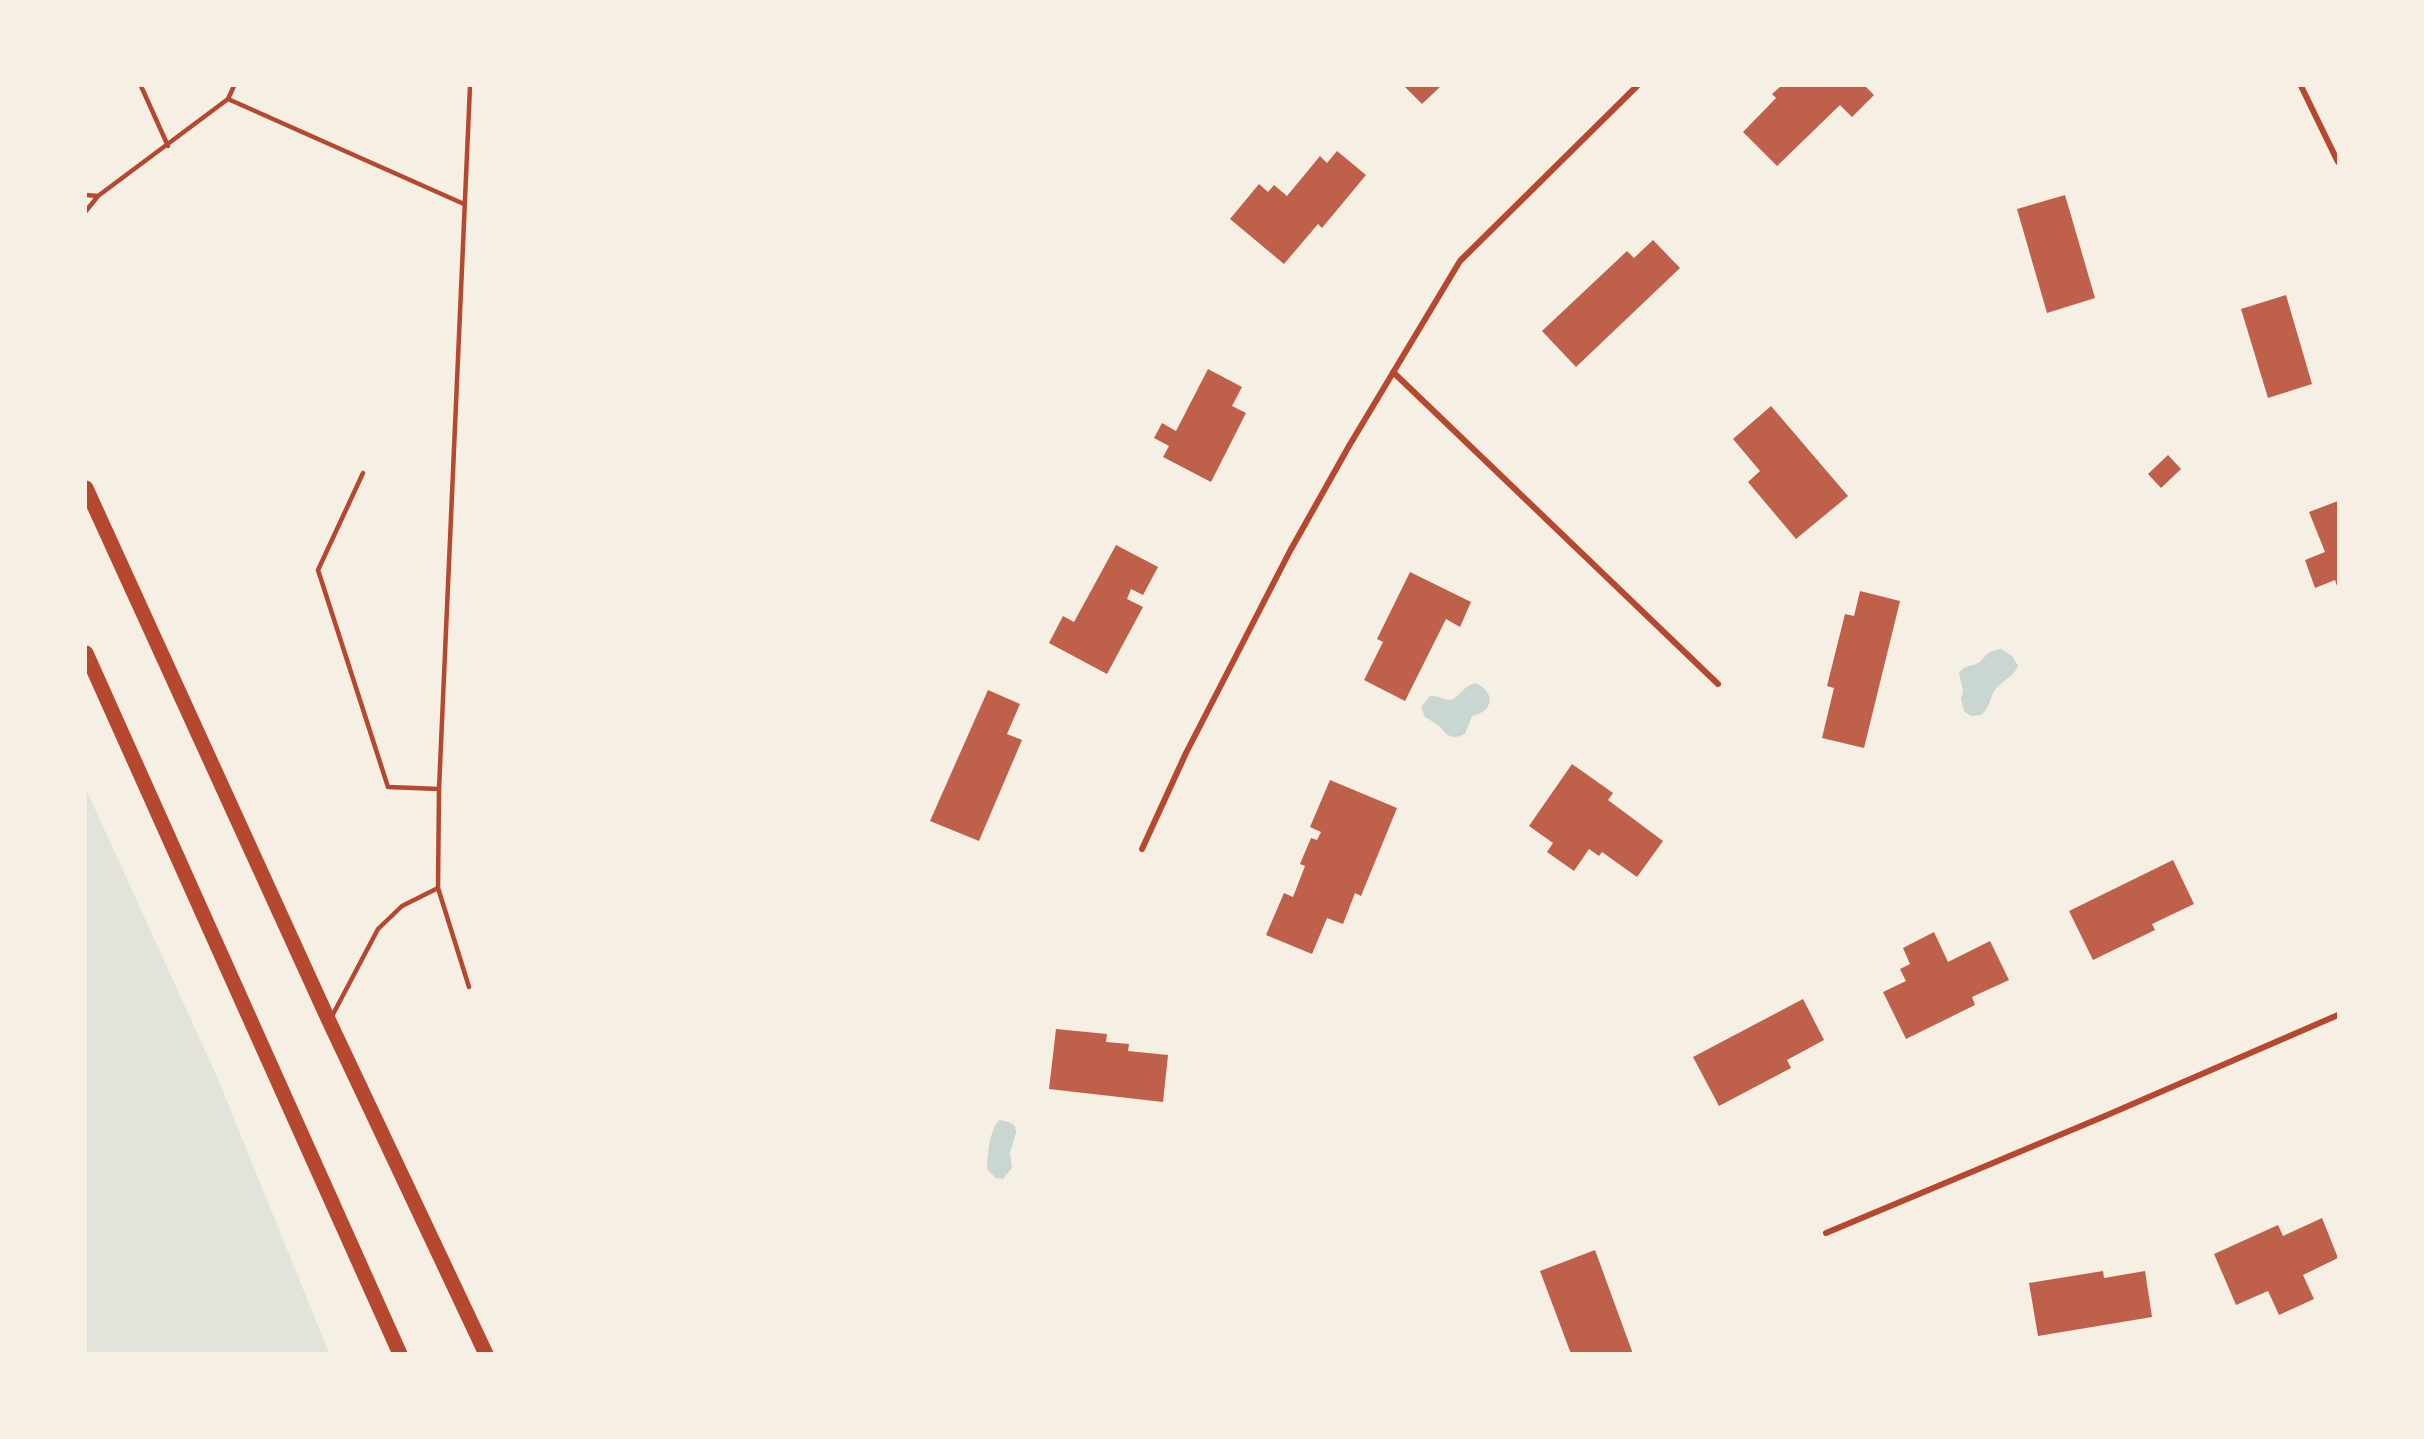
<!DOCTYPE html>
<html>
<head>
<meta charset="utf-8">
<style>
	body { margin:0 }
	#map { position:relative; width:2424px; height:1439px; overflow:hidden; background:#f6efe4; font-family:"Fira Sans Condensed",sans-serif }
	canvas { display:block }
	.frame { position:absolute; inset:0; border:87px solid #f6efe4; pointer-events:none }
</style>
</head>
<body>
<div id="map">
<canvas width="2424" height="1439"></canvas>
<div class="frame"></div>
</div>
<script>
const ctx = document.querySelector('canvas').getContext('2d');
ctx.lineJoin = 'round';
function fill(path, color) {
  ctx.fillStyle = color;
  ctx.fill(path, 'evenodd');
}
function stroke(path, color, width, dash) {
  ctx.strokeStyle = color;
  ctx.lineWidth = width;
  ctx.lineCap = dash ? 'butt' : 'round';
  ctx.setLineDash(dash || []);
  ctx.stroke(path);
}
const green = new Path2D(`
	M86,789L218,1079L329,1353H86Z`);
const water = new Path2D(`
	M2001,649L2012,656L2018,666C2013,678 2002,680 1995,690C1989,699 1990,708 1981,715L1971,716L1964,711L1961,699L1963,691L1959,673C1965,665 1968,667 1976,664C1986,660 1982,652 2001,649Z
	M1476,683C1486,688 1496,699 1485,710C1482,713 1477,714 1472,716L1465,734C1451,740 1448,736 1439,726C1435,722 1429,720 1425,717L1421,707L1430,696C1437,695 1443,700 1450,700C1459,699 1462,686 1476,683Z
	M1000,1120L1009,1122L1015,1126L1016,1132L1010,1153L1012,1168L1003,1179L996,1178L987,1169C987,1156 990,1127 1000,1120Z`);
const building = new Path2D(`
	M1404,86H1441L1422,104Z
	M1781,86H1865L1874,95L1852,117L1840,105L1777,166L1743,132L1776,98L1772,94Z
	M1337,151L1366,175L1322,228L1318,224L1284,264L1230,219L1259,184L1268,192L1274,185L1287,196L1320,156L1327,163Z
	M2065,195L2095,298L2047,313L2017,209Z
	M1653,240L1680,268L1576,367L1542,331L1627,251L1634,258Z
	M2286,295L2312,384L2268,398L2241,309Z
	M1208,369L1242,387L1232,406L1246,413L1211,482L1163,457L1169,446L1154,438L1162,423L1176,431Z
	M1771,406L1848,496L1796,539L1748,482L1760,471L1733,439Z
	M2168,455L2181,469L2161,488L2148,474Z
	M2338,501V589L2335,580L2315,588L2305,560L2325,552L2309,512Z
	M1116,545L1158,567L1143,595L1131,589L1127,599L1143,607L1107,674L1049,643L1063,616L1074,622Z
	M1410,572L1471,602L1460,627L1446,619L1405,701L1364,680L1383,642L1377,639Z
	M1860,591L1900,601L1864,748L1822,738L1834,688L1827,686L1845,614L1854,616Z
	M988,690L1020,704L1007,734L1022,740L979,841L930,821Z
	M1572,764L1613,793L1608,800L1663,841L1637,877L1602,852L1599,856L1589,849L1574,871L1547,852L1553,843L1529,826Z
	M1330,780L1397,808L1361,896L1355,893L1343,924L1327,918L1312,954L1266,935L1284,893L1293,897L1305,866L1300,864L1311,838L1317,840L1321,832L1310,827Z
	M2173,860L2194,904L2152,924L2155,930L2093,960L2069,911Z
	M1934,932L1948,962L1990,941L2009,980L1972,997L1975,1005L1906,1039L1883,992L1906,981L1900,969L1910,964L1903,948Z
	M1803,999L1824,1040L1787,1060L1791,1068L1719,1106L1693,1057Z
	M1056,1029L1107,1034L1106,1042L1129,1044L1128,1051L1168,1055L1163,1102L1049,1089Z
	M2322,1218L2338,1258L2303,1275L2314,1299L2279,1315L2268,1291L2236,1305L2214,1254L2278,1225L2283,1236Z
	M1595,1250L1633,1354H1571L1540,1271Z
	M2103,1271L2104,1278L2145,1271L2152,1317L2038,1336L2029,1283Z`);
const service = new Path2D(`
	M141,86L168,146
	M228,99L464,204
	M86,195L98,196
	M86,211L98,196L228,99L234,86
	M363,473L318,570L388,787L439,789
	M469,987L438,888L439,789L470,86
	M331,1018L378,929L402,906L438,888`);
const minor = new Path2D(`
	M2301,86L2338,162
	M1393,372L1718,684
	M1142,849L1186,753L1290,551L1349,446L1460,261L1637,86
	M1826,1233L2105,1116L2338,1015`);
const primary = new Path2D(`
	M86,488L329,1021L486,1354
	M86,653L400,1354`);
fill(green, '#e2e4dc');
fill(water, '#c9d6d2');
fill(building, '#bf614a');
stroke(service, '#b5482f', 4.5);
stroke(minor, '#b5482f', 6);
stroke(primary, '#b5482f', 15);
</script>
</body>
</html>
